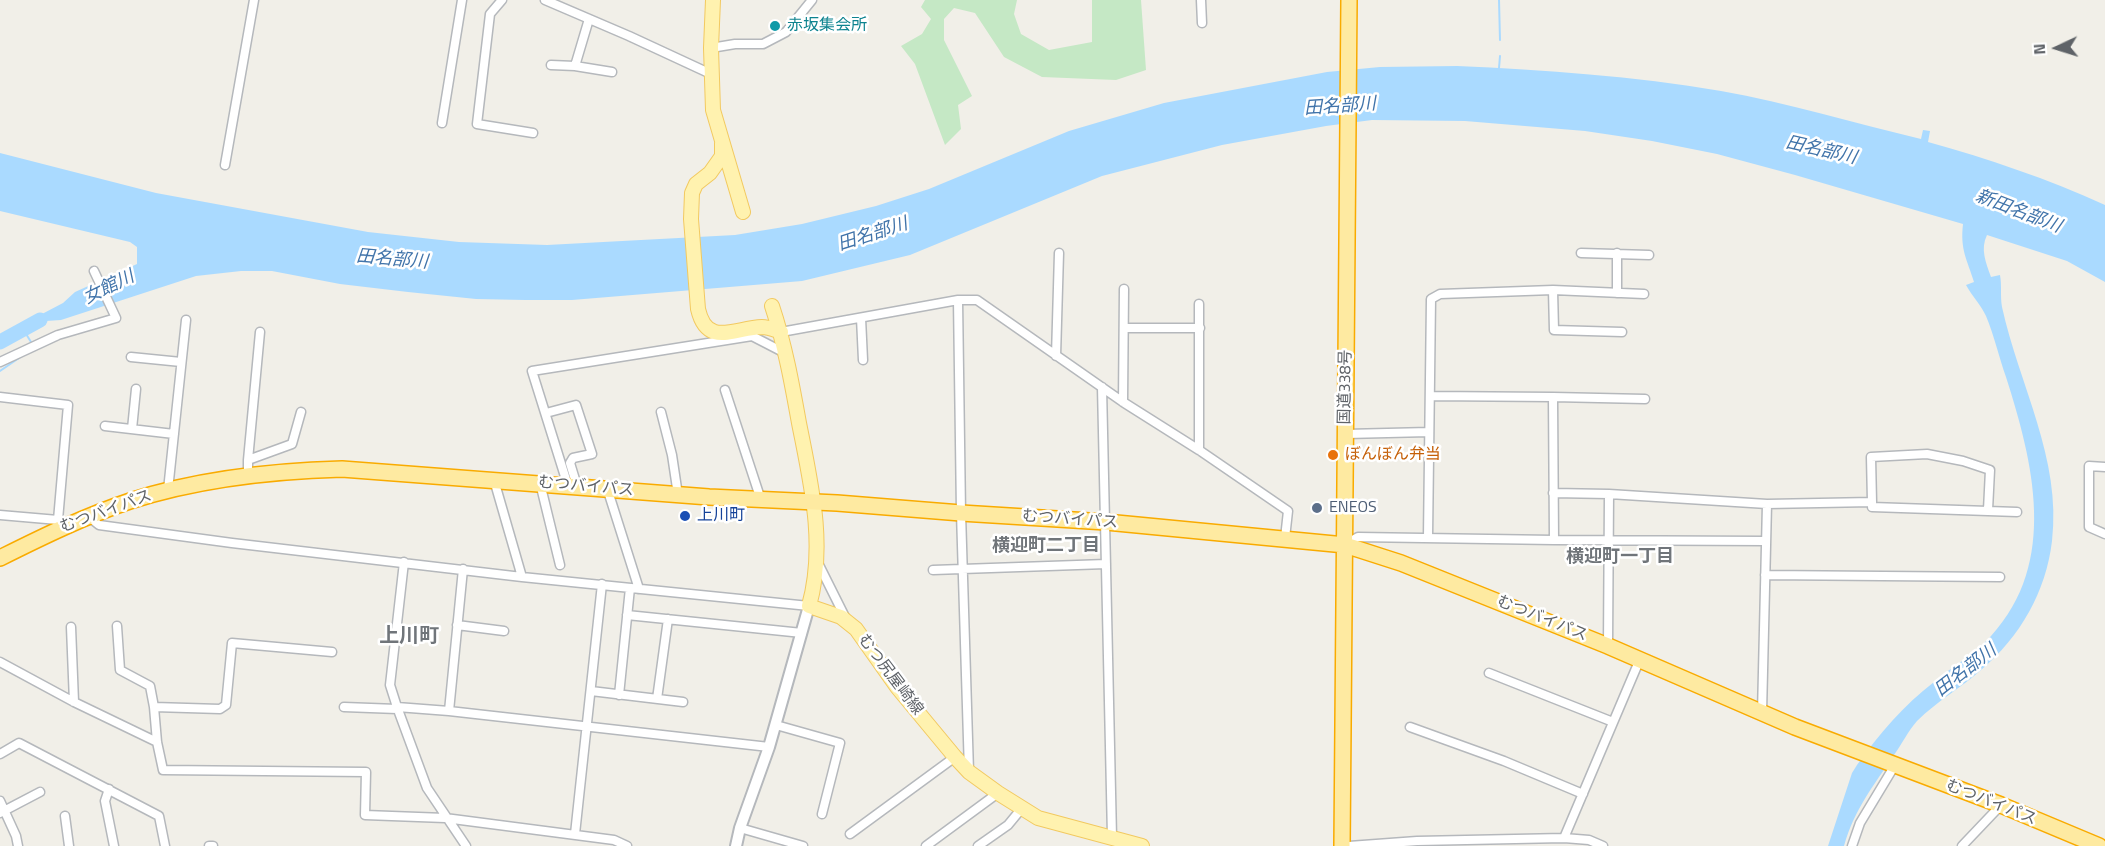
<!DOCTYPE html>
<html>
<head>
<meta charset="utf-8">
<style>
	body { margin:0 }
	#map { position:relative; width:2105px; height:846px; overflow:hidden; background:#f1efe8; font-family:"Titillium Web",sans-serif }
	canvas { display:block }
	.north { position:absolute; left:2027px; top:18px; width:60px; height:60px; -webkit-text-stroke:4px #fff; paint-order:stroke; rotate:266deg; font-size:16px; font-weight:700; line-height:24px; text-align:center; color:#5f6368 }
	.north::after { content:''; display:block; margin:auto; width:21px; height:27px; background:#5f6368; clip-path:polygon(50% 0,100% 100%,50% 72%,0 100%) }
</style>
</head>
<body>
<div id="map">
<canvas width="2105" height="846"></canvas>
<div class="north">N</div>
</div>
<script>
const ctx = document.querySelector('canvas').getContext('2d');
ctx.lineJoin = 'round';
function fill(path, color) {
  ctx.fillStyle = color;
  ctx.fill(path, 'evenodd');
}
function stroke(path, color, width, dash) {
  ctx.strokeStyle = color;
  ctx.lineWidth = width;
  ctx.lineCap = dash ? 'butt' : 'round';
  ctx.setLineDash(dash || []);
  ctx.stroke(path);
}
function drawText(font, color, halo, rows, align = 'center') {
  ctx.font = font + ' "Titillium Web","Noto Sans JP",sans-serif';
  ctx.lineWidth = 5;
  ctx.setLineDash([]);
  ctx.textBaseline = 'middle';
  ctx.strokeStyle = halo;
  ctx.fillStyle = color;
  for (const [text, x, y, turn = 0] of rows) {
    ctx.save();
    ctx.translate(x, y);
    ctx.rotate((+turn || 0) * Math.PI / 180);
    ctx.textAlign = isNaN(turn) ? turn : align;
    if (halo) ctx.strokeText(text, 0, 0);
    ctx.fillText(text, 0, 0);
    ctx.restore();
  }
}
const green = new Path2D(`
	M925,0H1017L1014,14L1021,34L1049,50L1092,42V0H1141L1146,70L1116,80L1042,77L1004,57L975,13L954,8L944,19V40L972,96L958,105L961,129L945,145L915,64L901,46L922,34L931,19L921,7Z`);
const water = new Path2D(`
	M1457,66C1546,70 1633,76 1721,91C1788,103 1854,123 1921,139L1923,130L1930,131L1928,142C1989,159 2048,179 2105,205V282L2067,261L1987,235C1980,249 1986,263 1991,277L2000,275C2002,286 2000,296 2002,307C2019,385 2062,459 2052,541C2046,592 2020,637 1981,670C1961,688 1937,701 1917,721C1908,731 1902,744 1894,755C1874,785 1854,810 1844,846H1828L1852,773L1857,765C1879,734 1904,705 1934,682C1953,666 1975,654 1991,636C2059,562 2033,462 2006,377C1999,357 1994,335 1986,316C1981,305 1972,296 1966,285L1974,282C1967,259 1960,250 1963,224L1795,175L1717,154L1652,141L1585,131L1465,121L1372,120L1326,126L1222,145L1102,176L910,255L802,281L572,300H525L476,299L408,292L340,284L272,271H241L196,276L61,320L46,321L25,333L21,325L63,303L75,292L137,264V247L130,242L0,211V153L156,193L368,232L459,242L547,245L735,235L802,224L876,206L929,189L1069,131L1164,103L1327,72L1380,67Z`);
const stream = new Path2D(`
	M1499,0L1500,40
	M1499,68L1500,56
	M23,329L31,342V345
	M0,371L22,356`);
const river = new Path2D(`
	M0,342L40,320`);
const minor = new Path2D(`
	M502,0L490,14L477,124L533,133
	M545,0L629,36L711,74
	M1201,0L1202,23
	M711,48L735,44H763L786,32L812,0
	M551,65L575,66L589,19
	M575,66L612,72
	M442,123L462,0
	M225,165L254,0
	M1581,253L1649,255
	M1553,290L1554,330L1622,332
	M1617,293V253
	M958,300L961,513L969,772
	M861,318L863,360
	M1124,328H1200
	M781,332L958,300H977L1123,402L1199,450L1288,511L1285,538
	M1056,356L1059,253
	M131,357L181,362
	M0,362L58,335L116,318L94,271
	M1102,387L1112,837
	M725,390L761,500
	M1430,396L1553,397L1554,540
	M0,397L68,405L58,520
	M1553,397L1645,399
	M1123,402L1124,289
	M661,412L672,455L678,495
	M546,413L576,405L592,454L573,458L570,463L577,486
	M105,426L174,434
	M132,429L136,389
	M1346,434L1429,432
	M1199,450V304
	M248,460L260,332
	M2105,467L2089,466V527L2105,534
	M248,475V460L292,444L301,412
	M494,480L522,577
	M540,483L560,565
	M568,486L532,371L752,336L785,353
	M607,488L639,589
	M168,490L186,320
	M1553,493L1609,494L1767,504L1872,502V507L2017,512
	M1872,502L1871,457L1927,454L1963,461L1990,470L1988,510
	M0,515L58,520L60,525
	M89,517L99,525L232,543L522,577L809,606
	M1428,537L1431,299L1440,294L1553,290L1644,294
	M1346,544L1358,537L1554,540L1766,541
	M404,562L390,685L397,707L449,711L769,747
	M818,563L847,621
	M933,570L1106,564
	M1765,575L2000,577
	M627,615L802,633
	M457,625L504,631
	M117,626L120,670L150,686L154,707
	M71,627L74,702
	M1608,646L1609,494
	M332,652L232,643L226,705L220,709L154,707L157,742L163,770L366,772L365,815L445,818L614,840L627,846
	M0,662L74,702L157,742
	M1489,673L1613,722
	M591,691L683,702
	M619,695L630,588
	M657,699L668,619
	M344,707L397,709
	M397,707L427,788L466,846
	M449,711L463,569
	M1762,713L1767,504
	M776,725L840,743L822,814
	M1410,727L1504,761L1583,794
	M0,754L19,743L159,816L165,846
	M109,789L105,801L114,846
	M0,801L16,836L18,846
	M0,813L40,792
	M65,816L69,846
	M740,828L803,846
	M575,834L602,584
	M850,834L955,757
	M1564,838L1640,659
	M209,846H213
	M926,846L998,793
	M978,846L1008,825L1022,808
	M1349,846L1417,841L1564,838L1589,840L1603,846
	M1852,846L1860,823L1895,765
	M1962,846L2001,805`);
const tertiary = new Path2D(`
	M736,846L740,828L769,747L809,606`);
const primary = new Path2D(`
	M713,0L711,48L713,110L743,212
	M722,143V156L710,173L696,184L692,193L691,219L698,309C707,348 734,328 762,327C768,327 775,330 781,332
	M772,306C785,345 792,384 799,423C811,484 826,545 809,606L841,617L856,629L897,687L955,757L969,772L998,793L1038,818L1142,846`);
const trunk = new Path2D(`
	M0,558C42,537 85,516 130,501C198,479 270,471 342,469L709,497L837,503L961,513L1106,522L1345,545L1401,563L1608,646L1795,727L2001,805L2099,846
	M1342,846L1349,0`);
const markers = [
	[775,26,6,"#0f9aa8"],
	[1333,455,6,"#e8710a"],
	[1317,508,6,"#5c6f8a"],
	[685,516,6,"#1a4fb4"]
];
const cultureNames = [
	["赤坂集会所",787,26]
];
const streetNames = [
	["国道338号",1346,387,-89],
	["むつバイパス",586,487,5],
	["むつバイパス",106,512,-20],
	["むつバイパス",1070,520,4],
	["むつバイパス",1542,619,22],
	["むつ尻屋崎線",890,675,53],
	["むつバイパス",1991,803,22]
];
const foodNames = [
	["ぼんぼん弁当",1345,455]
];
const serviceNames = [
	["ENEOS",1329,508]
];
const transitNames = [
	["上川町",697,516]
];
const waterNames = [
	["田名部川",1340,107,-4],
	["田名部川",1821,151,13],
	["新田名部川",2018,212,21],
	["田名部川",873,235,-18],
	["田名部川",392,260,5],
	["女館川",109,288,-26],
	["田名部川",1966,671,-38]
];
const neighbourhoodNames = [
	["横迎町二丁目",1046,547],
	["横迎町一丁目",1620,558]
];
const quarterNames = [
	["上川町",409,637]
];
fill(green, '#c5e8c5');
fill(water, '#aadaff');
stroke(stream, '#aadaff', 2);
stroke(river, '#aadaff', 15);
stroke(minor, '#b5b8bc', 11);
stroke(tertiary, '#b5b8bc', 14);
stroke(primary, '#f2c960', 16);
stroke(trunk, '#f9ab00', 18);
stroke(minor, '#fff', 8);
stroke(tertiary, '#fff', 10);
stroke(primary, '#fff2af', 14);
stroke(trunk, '#feeaa1', 15);
for (const [x, y, r, color] of markers) {
  const dot = new Path2D();
  dot.arc(x, y, r, 0, 2 * Math.PI);
  ctx.fillStyle = color;
  ctx.fill(dot);
  stroke(dot, '#fff', 2);
}
drawText('16px', '#0d838f', '#fff', cultureNames, 'left');
drawText('16px', '#5f6368', '#fff', streetNames);
drawText('16px', '#c56008', '#fff', foodNames, 'left');
drawText('16px', '#4e5e75', '#fff', serviceNames, 'left');
drawText('16px', '#164399', '#fff', transitNames, 'left');
drawText('italic 18px', '#4174aa', '#fff', waterNames);
drawText('bold 18px', '#70757a', '#fff', neighbourhoodNames);
drawText('bold 20px', '#70757a', '#fff', quarterNames);
</script>
</body>
</html>
